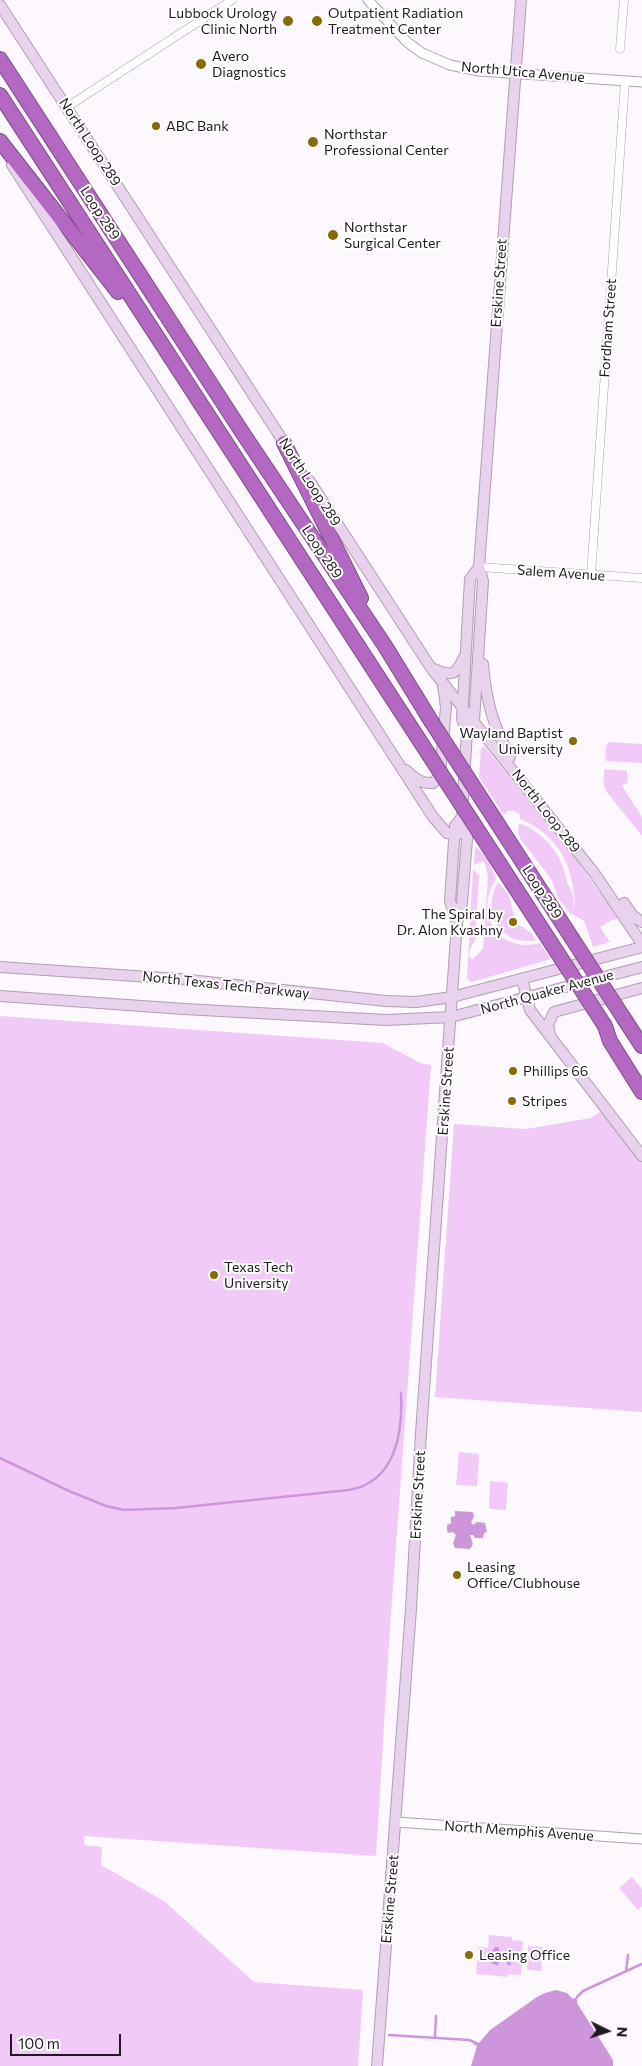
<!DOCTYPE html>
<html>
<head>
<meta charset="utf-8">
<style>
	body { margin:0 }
	#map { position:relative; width:642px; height:2066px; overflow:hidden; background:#fdf7fe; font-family:Commissioner,sans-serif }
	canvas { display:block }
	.north { position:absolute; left:582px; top:2006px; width:50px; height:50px; -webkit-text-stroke:4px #fff; paint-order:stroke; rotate:94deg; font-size:14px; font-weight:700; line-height:20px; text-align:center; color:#1f1a20 }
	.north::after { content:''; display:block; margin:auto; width:18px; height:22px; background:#1f1a20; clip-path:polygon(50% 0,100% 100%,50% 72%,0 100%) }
	.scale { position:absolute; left:10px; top:2034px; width:111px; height:22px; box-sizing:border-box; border:2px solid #1f1a20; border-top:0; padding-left:6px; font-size:15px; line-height:18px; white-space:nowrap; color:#1f1a20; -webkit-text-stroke:4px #fff; paint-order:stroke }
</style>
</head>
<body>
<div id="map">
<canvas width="642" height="2066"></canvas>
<div class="north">N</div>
<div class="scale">100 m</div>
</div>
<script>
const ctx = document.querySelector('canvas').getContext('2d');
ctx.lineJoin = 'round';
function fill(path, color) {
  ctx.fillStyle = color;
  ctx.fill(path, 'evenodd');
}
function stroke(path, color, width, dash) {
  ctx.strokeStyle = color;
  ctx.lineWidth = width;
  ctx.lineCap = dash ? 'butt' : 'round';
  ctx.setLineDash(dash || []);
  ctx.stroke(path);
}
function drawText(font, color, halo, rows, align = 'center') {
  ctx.font = font + ' Commissioner,sans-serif';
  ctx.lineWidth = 4;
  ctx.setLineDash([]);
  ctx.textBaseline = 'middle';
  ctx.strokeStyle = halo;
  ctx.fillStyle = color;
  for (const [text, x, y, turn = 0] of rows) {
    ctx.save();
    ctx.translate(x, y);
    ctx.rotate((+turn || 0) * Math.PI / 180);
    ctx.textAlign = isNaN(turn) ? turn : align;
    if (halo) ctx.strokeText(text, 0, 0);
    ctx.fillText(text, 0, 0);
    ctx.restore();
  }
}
const green = new Path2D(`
	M609,742L642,744V763L607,761C604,757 605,746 609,742Z
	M484,746L569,850L617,916L618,919L612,920L600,927L610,942L593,947L584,921L572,914L573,911L571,915L558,898L552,880L521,840L518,833L519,823C548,835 563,856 568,886L570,887L574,899L573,910C576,901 574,895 573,887C568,854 550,831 520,819V815L514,811H508L504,815L479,777L481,749Z
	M604,769L627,771V783L622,786L642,817V836L606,791L604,785Z
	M475,847C485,852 493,869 496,879C473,914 499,954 540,943L551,959L472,982L467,979L473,869L479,875L475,940L470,949L469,957L473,959L483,949L488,876L484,861L474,865Z
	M498,882L509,895L514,917L518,924L531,933L536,940C500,947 481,912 498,882Z
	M0,1016L383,1043L420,1063L431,1065L390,1627L376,1856L84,1836V1845L102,1847L101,1865L164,1901L254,1982L363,1990L358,2066H0Z
	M601,1111L642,1163V1412L435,1397L454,1124L526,1129L591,1118Z
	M459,1452L479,1454L477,1486L456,1485Z
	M490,1481L508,1483L506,1510L491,1509L489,1507Z
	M632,1877L642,1889V1906L638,1910L619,1888Z
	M489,1935L512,1937V1940L523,1941L521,1975L508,1974V1977L476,1974L477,1960H479L480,1951H477L478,1947L488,1948Z
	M528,1946L543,1947L541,1971L527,1970Z`);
const water = new Path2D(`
	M455,1511L473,1512L474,1517L471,1522L473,1525L477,1522L485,1523L487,1532L484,1533L483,1538H475L473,1535H470L473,1544L470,1549L455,1548L453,1543L456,1535L453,1532L449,1533L447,1531V1525L451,1523V1517L455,1516Z
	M495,1947H499V1950L505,1956L507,1955L508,1950H512L511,1965H507V1959L498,1963V1966L491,1963L489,1955Z
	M556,1990L567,1993L573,1999L577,1997V2003L613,2060V2066H471L477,2046L473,2044L475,2041L479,2043L490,2030L537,1997L545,1993Z`);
const stream = new Path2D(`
	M0,1458L69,1491L106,1506L124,1510L176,1508L349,1490C396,1482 403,1432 401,1393
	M626,1971L628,1955
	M577,1997L583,1991L642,1964
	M389,2035L469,2040L474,2042
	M435,2037L436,2016`);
const minor = new Path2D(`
	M620,49L624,0
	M67,107L232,0
	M479,567L642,578
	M591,575L625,81`);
const tertiary = new Path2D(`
	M368,0L407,42L422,53L450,65L479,71L642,82
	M396,1822L642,1839`);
const secondary = new Path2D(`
	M0,5L287,447
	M12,165L433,817L447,833L457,835L468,827
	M309,480L431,668L595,874L642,944
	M483,664C486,701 493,725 510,757
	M434,669C452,677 456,675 464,657
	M472,724L474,721L483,581L479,567L521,0
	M406,770C414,778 421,784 433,783L440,776L446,707L443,686
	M624,903L633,916L642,922
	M457,923L450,901L455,826L462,817
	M0,967L180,979L386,1001L416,1002L452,997L642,947
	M522,979L530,1010L642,1156
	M0,996L184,1009L386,1020L451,1017L642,967
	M550,1035L548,1025L554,1012L642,988
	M377,2066L411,1609L421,1433L457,923L462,903L468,827L462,817L467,731L462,719L470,579L479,567`);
const motorway = new Path2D(`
	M0,59L240,429L385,646L431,721
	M0,95L429,755
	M0,141L118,292
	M284,443L361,598
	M623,1017L642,1046
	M605,1026L610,1041L642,1092`);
const motorwayBridge = new Path2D(`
	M431,721L623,1017
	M429,755L605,1026`);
const markers = [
	[288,21,6,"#886a07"],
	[317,21,6,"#886a07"],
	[201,64,6,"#886a07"],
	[156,126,5,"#886a07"],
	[313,142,6,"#886a07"],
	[333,235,6,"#886a07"],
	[573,741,5,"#886a07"],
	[513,922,5,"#886a07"],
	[513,1071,5,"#886a07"],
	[512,1101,5,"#886a07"],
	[214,1275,5,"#886a07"],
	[457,1575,5,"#886a07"],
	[469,1955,5,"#886a07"]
];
const poiNames = [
	["Lubbock Urology",277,13,"right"],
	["Clinic North",277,29,"right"],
	["Outpatient Radiation",328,13],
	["Treatment Center",328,29],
	["Avero",212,56],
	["Diagnostics",212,72],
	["ABC Bank",166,126],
	["Northstar",324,134],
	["Professional Center",324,150],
	["Northstar",344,227],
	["Surgical Center",344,243],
	["Wayland Baptist",563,733,"right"],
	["University",563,749,"right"],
	["The Spiral by",503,914,"right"],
	["Dr. Alon Kvashny",503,930,"right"],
	["Phillips 66",523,1071],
	["Stripes",522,1101],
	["Texas Tech",224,1267],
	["University",224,1283],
	["Leasing",467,1567],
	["Office/Clubhouse",467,1583],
	["Leasing Office",479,1955]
];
const streetNames = [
	["North Utica Avenue",523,72,5],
	["North Loop 289",90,142,57],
	["Loop 289",100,213,57],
	["Erskine Street",499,283,-86],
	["Fordham Street",608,328,-86],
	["North Loop 289",310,482,57],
	["Loop 289",322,552,56],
	["Salem Avenue",561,573,4],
	["North Loop 289",546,811,52],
	["Loop 289",542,892,57],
	["North Texas Tech Parkway",226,985,6],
	["North Quaker Avenue",547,992,-15],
	["Erskine Street",446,1091,-86],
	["Erskine Street",418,1495,-87],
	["North Memphis Avenue",519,1831,4],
	["Erskine Street",390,1899,-85]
];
fill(green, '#f1caf8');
fill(water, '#ce96da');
stroke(stream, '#ce96da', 2.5);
stroke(minor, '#aea1b1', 9);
stroke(tertiary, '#aea1b1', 11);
stroke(secondary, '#aea1b1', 12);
stroke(motorway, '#7f4d89', 16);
stroke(minor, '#fff', 8);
stroke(tertiary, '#fff', 9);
stroke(secondary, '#e8d2ed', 10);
stroke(motorway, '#b369c2', 14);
stroke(motorwayBridge, '#7f4d89', 16, []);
stroke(motorwayBridge, '#b369c2', 14);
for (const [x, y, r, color] of markers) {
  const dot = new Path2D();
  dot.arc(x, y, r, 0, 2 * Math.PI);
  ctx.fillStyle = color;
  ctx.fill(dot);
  stroke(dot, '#fff', 2);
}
drawText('14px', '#1f1a20', '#fff', poiNames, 'left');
drawText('14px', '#1f1a20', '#fff', streetNames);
</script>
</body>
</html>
